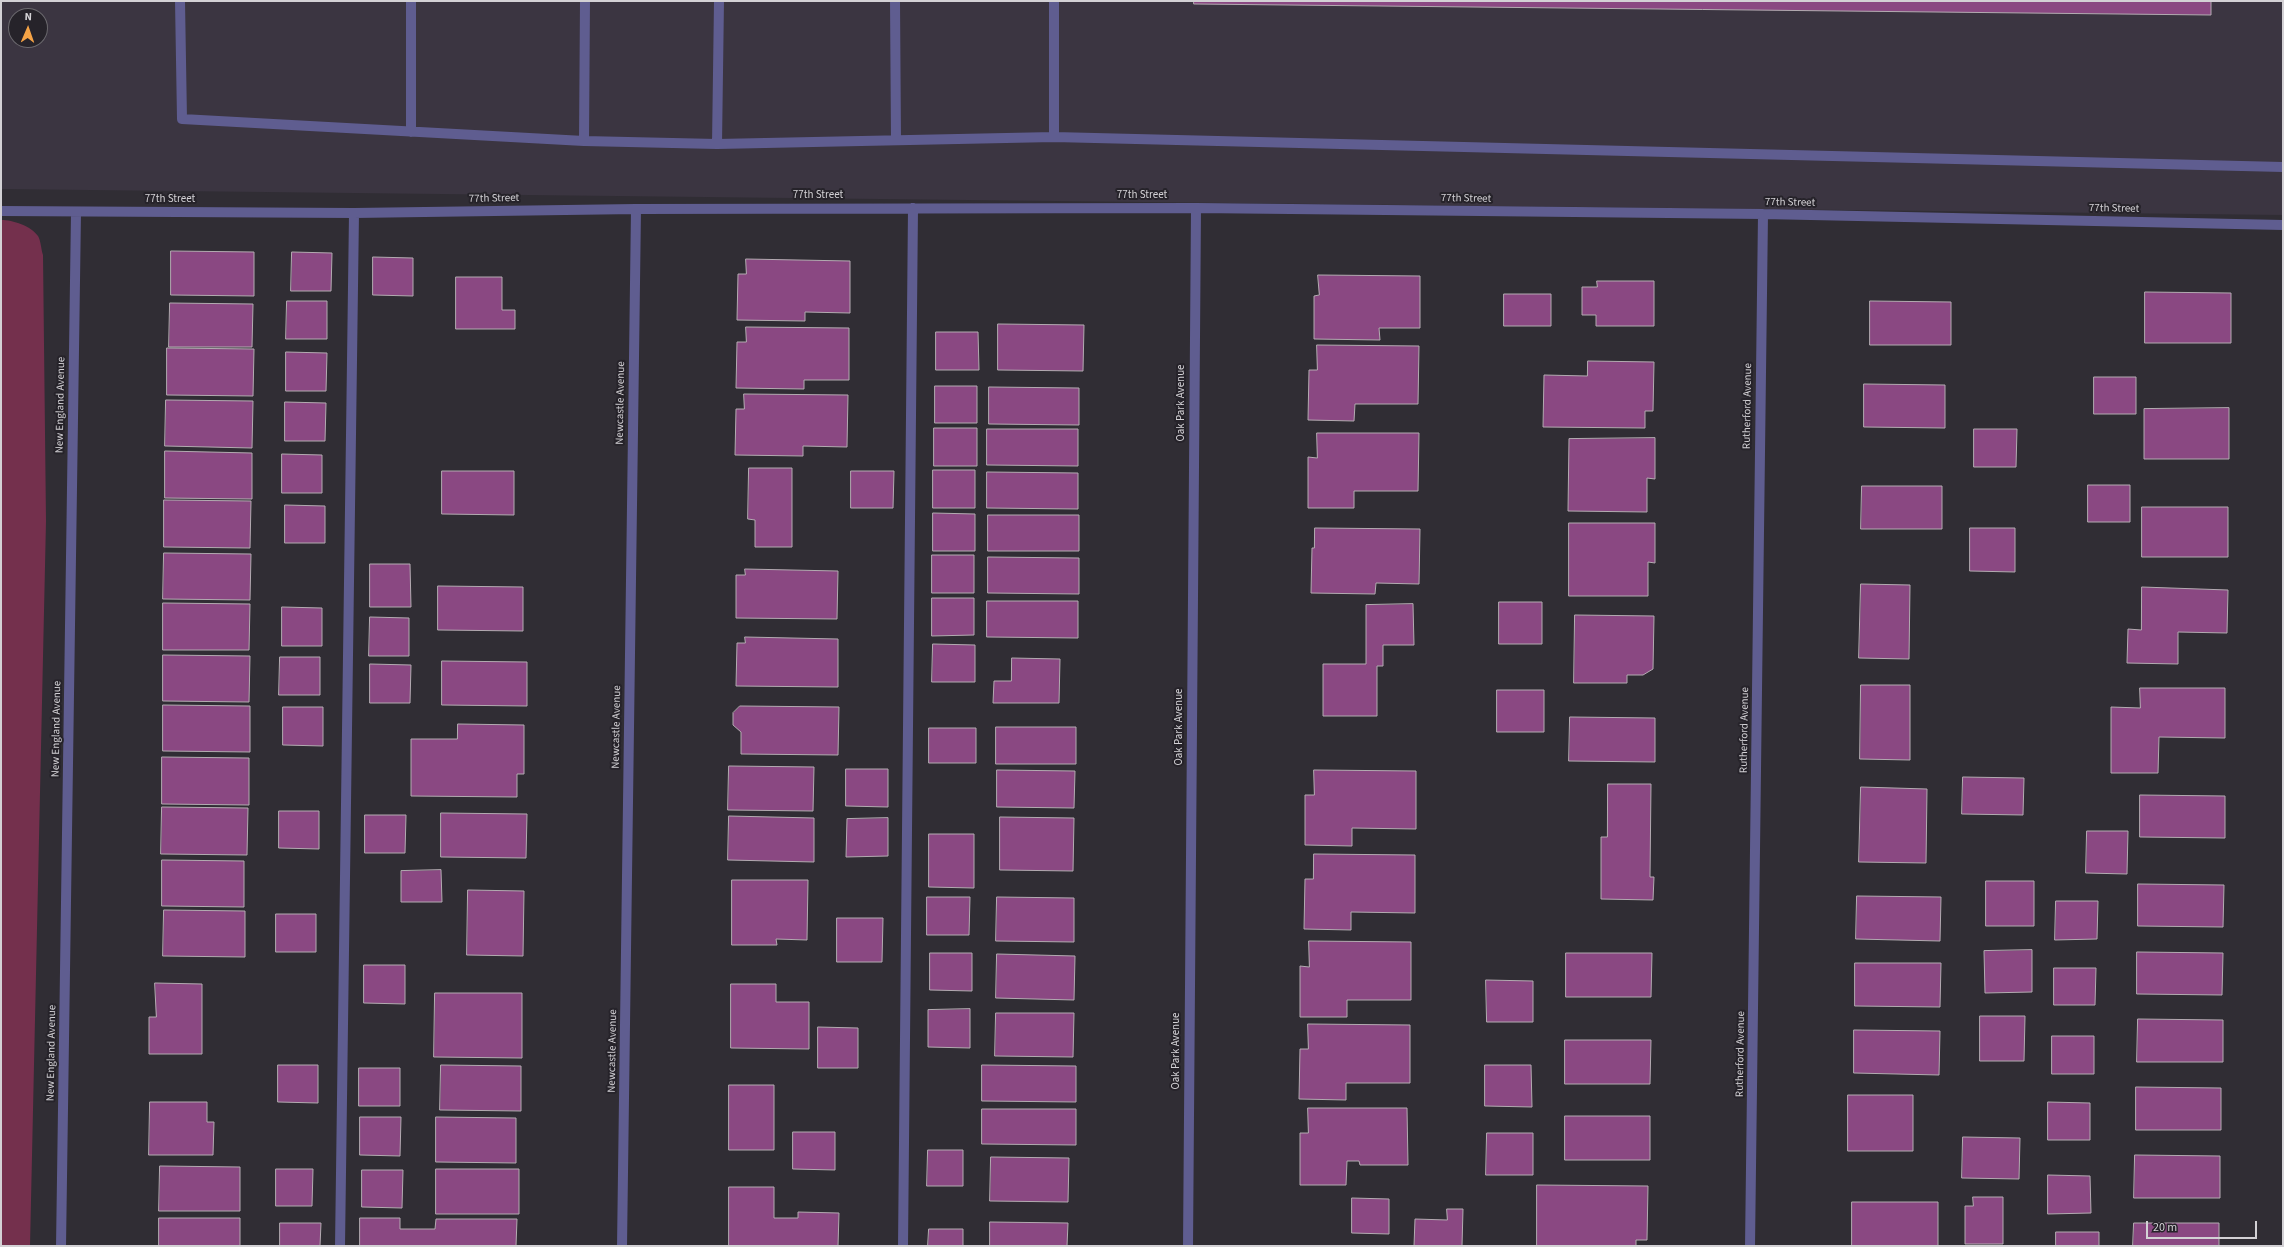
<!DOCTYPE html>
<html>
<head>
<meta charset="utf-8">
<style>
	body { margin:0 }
	#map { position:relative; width:2284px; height:1247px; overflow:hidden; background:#302d34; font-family:"Source Sans 3",sans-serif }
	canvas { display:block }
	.frame { position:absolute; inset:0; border:2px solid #d3d1d5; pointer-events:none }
	.north { position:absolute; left:8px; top:8px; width:40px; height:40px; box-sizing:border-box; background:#26232a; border:1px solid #6b696e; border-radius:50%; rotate:2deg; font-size:11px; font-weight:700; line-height:16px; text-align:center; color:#d3d1d5 }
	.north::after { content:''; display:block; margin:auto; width:14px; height:18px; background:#f5a346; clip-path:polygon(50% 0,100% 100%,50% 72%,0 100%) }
	.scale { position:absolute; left:2146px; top:1221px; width:111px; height:18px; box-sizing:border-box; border:2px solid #d3d1d5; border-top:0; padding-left:5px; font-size:12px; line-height:14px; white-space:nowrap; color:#d3d1d5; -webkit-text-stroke:3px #26232a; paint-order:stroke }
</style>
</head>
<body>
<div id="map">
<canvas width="2284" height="1247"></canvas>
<div class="frame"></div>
<div class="north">N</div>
<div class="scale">20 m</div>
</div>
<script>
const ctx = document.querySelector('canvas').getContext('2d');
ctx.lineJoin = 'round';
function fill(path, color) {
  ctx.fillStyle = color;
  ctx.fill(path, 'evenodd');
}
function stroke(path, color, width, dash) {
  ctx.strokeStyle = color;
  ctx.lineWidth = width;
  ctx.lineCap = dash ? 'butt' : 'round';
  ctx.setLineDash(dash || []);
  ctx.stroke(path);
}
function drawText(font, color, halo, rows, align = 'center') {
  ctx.font = font + ' "Source Sans 3",sans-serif';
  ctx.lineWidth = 4;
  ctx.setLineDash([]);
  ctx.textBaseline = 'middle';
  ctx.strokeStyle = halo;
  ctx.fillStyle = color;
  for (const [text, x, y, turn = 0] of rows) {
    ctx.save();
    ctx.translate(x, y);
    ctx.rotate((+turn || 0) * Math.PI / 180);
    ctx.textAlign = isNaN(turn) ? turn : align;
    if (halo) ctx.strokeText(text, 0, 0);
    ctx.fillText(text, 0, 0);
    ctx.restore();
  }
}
const built = new Path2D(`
	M1,1H2283V215L1,189ZM16,16H40V40H16Z`);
const green = new Path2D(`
	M1,220C13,220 31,226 38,236C41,241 41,249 43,255L46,521L30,1246H1Z`);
const building = new Path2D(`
	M1194,1H2211V15L1194,4Z
	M171,251L254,252V296L171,295Z
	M292,252L332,253L331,291H291Z
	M373,257L413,258V296L373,295Z
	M746,259L850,261V313L805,312V321L737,320L738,274H746Z
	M1318,275L1420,276V328H1379L1380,340L1314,339V296L1319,295Z
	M456,277H502V310H515V329H456Z
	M1597,281H1654V326H1596V315H1582V287H1597Z
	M2145,292L2231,293V343H2145Z
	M1504,294H1551V326H1504Z
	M287,301H327V339H286Z
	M1870,301L1951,302V345H1870Z
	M170,303L253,304L252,347H169Z
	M998,324L1084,325L1083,371L998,370Z
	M746,327L849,328V380H804V389L736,388L737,342H746Z
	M936,332H978L979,370H936Z
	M1317,345L1419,346L1418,404H1355L1354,421L1308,420L1309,370H1317Z
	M167,348L254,349L253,396L167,395Z
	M286,352L327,353L326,391H286Z
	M1588,361L1654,362L1653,411H1645V428L1543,427L1544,375L1587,376Z
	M2094,377H2136V414H2094Z
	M1864,384L1945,385V428L1864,427Z
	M935,386H977V423H935Z
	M989,387L1079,388V425L989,424Z
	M744,394L848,395L847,447L803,446V456L735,455L736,409H744Z
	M166,400L253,401L252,448L165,446Z
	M285,402L326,403L325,441H285Z
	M2229,408V459H2144V409Z
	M934,428H977V466H934Z
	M987,429H1078V466L987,465Z
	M1974,429H2017L2016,467H1974Z
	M1317,433H1419L1418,491H1354V508H1308V457L1317,458Z
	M1655,438V479L1647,478V512L1568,511L1569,439Z
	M165,451L252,453V499L165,498Z
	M282,454L322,455V493H282Z
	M749,468H792V547H755V520L748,519Z
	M933,470H975V508H933Z
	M442,471H514V515L442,514Z
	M851,471H894L893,508H851Z
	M987,472L1078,473V509L987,508Z
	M2088,485H2130V522H2088Z
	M1862,486H1942V529H1861Z
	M164,500L251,501L250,548L164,547Z
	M285,505L325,506V543H285Z
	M2142,507H2228V557H2142Z
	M933,513L975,514V551H933Z
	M988,515H1079V551H988Z
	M1569,523H1655V563L1648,562V596H1569Z
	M1315,528L1420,529L1419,584L1376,583L1375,594L1311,593L1312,548H1314Z
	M1970,528H2015V572L1970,571Z
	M164,553L251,554L250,600L163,599Z
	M932,555H974V593H932Z
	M988,557L1079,558V594L988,593Z
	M370,564H410L411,607H370Z
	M745,569L838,571L837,619L736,618V575H745Z
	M1861,584L1910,585L1909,659L1859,658Z
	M438,586L523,587V631L438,630Z
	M2142,587L2228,590L2227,633L2178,632V664L2127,663L2128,629L2141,630Z
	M932,598H974V635L932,636Z
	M987,601H1078V638L987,637Z
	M1499,602H1542V644H1499Z
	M163,603L250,604L249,650H163Z
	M1413,604L1414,645H1383V666H1377V716H1323V664H1366V605Z
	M282,607L322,608V646H282Z
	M1575,615L1654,616L1653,669L1643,675H1627V683H1574Z
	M370,617L409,618V656H369Z
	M745,637L838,639V687L736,686L737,643H745Z
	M933,644L975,645V682H932Z
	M163,655L250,656L249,702L163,701Z
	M280,657H320V695H279Z
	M1012,658L1060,659L1059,703H993L994,681H1011Z
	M442,661L527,662V706L442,705Z
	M370,664L411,665L410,703H370Z
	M1861,685H1910V760L1860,759Z
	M2140,688H2225V738L2159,737L2158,773H2111V707L2140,708Z
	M1497,690H1544V732H1497Z
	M163,705L250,706V752L163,751Z
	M740,706L839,707L838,755L741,754V732L733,725V713Z
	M283,707H323V746L283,745Z
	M1570,717L1655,718V762L1569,761Z
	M458,724L524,725V774H517V797L411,796V739H457Z
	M996,727H1076V764H996Z
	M929,728H976V763H929Z
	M162,757L249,758V805L162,804Z
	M729,766L814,767L813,811L728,810Z
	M846,769H888V807L846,806Z
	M997,770L1075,771L1074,808L997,807Z
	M1314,770L1416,771V829L1352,828V846L1305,845V795H1314Z
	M1963,777L2024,778L2023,815L1962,814Z
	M1608,784H1651L1650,877H1654L1653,900L1601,899V837H1607Z
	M1861,787L1927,789L1926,863L1859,862Z
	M2140,795L2225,796V838L2140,837Z
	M162,807L248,808L247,855L161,854Z
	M279,811H319V849L279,848Z
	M441,813L527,814L526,858L441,857Z
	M365,815H406L405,853H365Z
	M729,816L814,818V862L728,860Z
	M1000,817L1074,818L1073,871L1000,870Z
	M888,818V856L846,857L847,819Z
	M2087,831H2128L2127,874L2086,873Z
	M929,834H974V888L929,887Z
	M1314,854L1415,855V913L1351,912V930L1304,929L1305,879H1313Z
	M162,860L244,861V907L162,906Z
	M441,870L442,902H401V871Z
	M732,880H808L807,940L776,939L777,945H732Z
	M1986,881H2034V926H1986Z
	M2138,884L2224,885L2223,927L2138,926Z
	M468,890L524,891L523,956L467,955Z
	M1857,896L1941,897L1940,941L1856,939Z
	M927,897H970L969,935H927Z
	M997,897L1074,898V942L996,941Z
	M2056,901H2098L2097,939L2055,940Z
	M164,910L245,911V957L163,956Z
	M276,914H316V952H276Z
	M837,918H883L882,962H837Z
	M1309,941L1411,942V1000H1347V1017H1300V966L1309,967Z
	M2032,950V992L1985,993L1984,951Z
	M2137,952L2223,953L2222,995L2137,994Z
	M930,953H972V991L930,990Z
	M1566,953H1652L1651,997H1566Z
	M997,954L1075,956L1074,1000L996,998Z
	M1855,963H1941L1940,1007L1855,1006Z
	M364,965H405V1004L364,1003Z
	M2054,968H2096L2095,1005H2054Z
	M1486,980L1533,981V1022H1487Z
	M155,983L202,984V1054H149V1017H156Z
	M731,984H776V1002H809V1049L731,1048Z
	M435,993H522V1058L434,1057Z
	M970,1009V1048L928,1047V1010Z
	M996,1013H1074L1073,1057L995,1056Z
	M1980,1016H2025L2024,1061H1980Z
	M2138,1019L2223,1020V1062H2137Z
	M1308,1024L1410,1025V1083H1346V1100L1299,1099L1300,1049H1308Z
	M818,1027L858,1028V1068H818Z
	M1854,1030L1940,1031L1939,1075L1854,1073Z
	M2052,1036H2094V1074H2052Z
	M1565,1040H1651L1650,1084H1565Z
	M278,1065H318V1103L278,1102Z
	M441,1065L521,1066V1111L440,1110Z
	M982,1065L1076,1066V1102L982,1101Z
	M1485,1065H1531L1532,1107L1485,1106Z
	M359,1068H400V1106H359Z
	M729,1085H774V1150H729Z
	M2136,1087L2221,1088V1130H2136Z
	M1848,1095H1913V1151H1848Z
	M150,1102H207V1122H214L213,1155H149Z
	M2048,1102L2090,1103V1140H2048Z
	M1308,1108H1407L1408,1165H1360L1359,1161H1347L1346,1185H1300V1133H1308Z
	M982,1109H1076V1145L982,1144Z
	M1565,1116H1650V1160H1565Z
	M360,1117H401L400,1156L360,1155Z
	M436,1117L516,1118V1163L436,1162Z
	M793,1132H835V1170L793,1169Z
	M1487,1133H1533V1175H1486Z
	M1963,1137L2020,1138L2019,1179L1962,1178Z
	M928,1150H963V1186H927Z
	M2135,1155L2220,1156V1198H2134Z
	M991,1157L1069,1158L1068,1202L990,1201Z
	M160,1166L240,1167V1211H159Z
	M276,1169H313L312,1206H276Z
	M436,1169H519V1214H436Z
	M362,1170H403L402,1208L362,1207Z
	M2048,1175L2090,1176L2091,1213L2048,1214Z
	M1537,1185L1648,1186L1647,1240H1636V1246H1537Z
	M729,1187H774V1218H798V1212L839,1213L838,1246H729Z
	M1973,1197H2003V1244H1965V1206H1973Z
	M1352,1198L1389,1199V1234L1352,1233Z
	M1852,1202H1938V1246H1852Z
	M1447,1209H1463L1462,1246H1414L1415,1219L1447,1220Z
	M159,1218H240V1246H159Z
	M360,1218H400V1229H435L436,1219H517L516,1246H360Z
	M990,1222L1068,1223L1067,1246H990Z
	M280,1223H321L320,1246H280Z
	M2134,1223H2219V1246H2133Z
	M929,1229H963V1246H928Z
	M2056,1232H2099V1246H2056Z`);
const minor = new Path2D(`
	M180,1L182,119L584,141L717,144L1054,137L2283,167
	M411,1V132
	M895,1L896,140
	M1054,137V1
	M584,141L585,1
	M717,144L719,1
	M1,211L354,213L636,209L1196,208L1763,214L2283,225
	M61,1246L76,212
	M340,1246L354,213
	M622,1246L636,209
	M903,1246L913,208
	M1188,1246L1196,208
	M1750,1246L1763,214`);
const streetNames = [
	["77th Street",818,196],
	["77th Street",1142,196],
	["77th Street",494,199,-1],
	["77th Street",1466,199,1],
	["77th Street",170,200],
	["77th Street",1790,203,1],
	["77th Street",2114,209,1],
	["Newcastle Avenue",621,403,-89],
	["Oak Park Avenue",1182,403,-90],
	["New England Avenue",61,405,-89],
	["Rutherford Avenue",1748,406,-89],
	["Newcastle Avenue",617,727,-89],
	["Oak Park Avenue",1180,727,-90],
	["New England Avenue",57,729,-89],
	["Rutherford Avenue",1745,730,-89],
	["Newcastle Avenue",613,1051,-89],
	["Oak Park Avenue",1177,1051,-90],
	["New England Avenue",52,1053,-89],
	["Rutherford Avenue",1741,1054,-89]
];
fill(built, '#3b3541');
fill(green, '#74304d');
fill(building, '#8a4882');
stroke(building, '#b3abb1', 1);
stroke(minor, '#5f5d90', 10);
drawText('11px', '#d3d1d5', '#26232a', streetNames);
</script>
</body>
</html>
